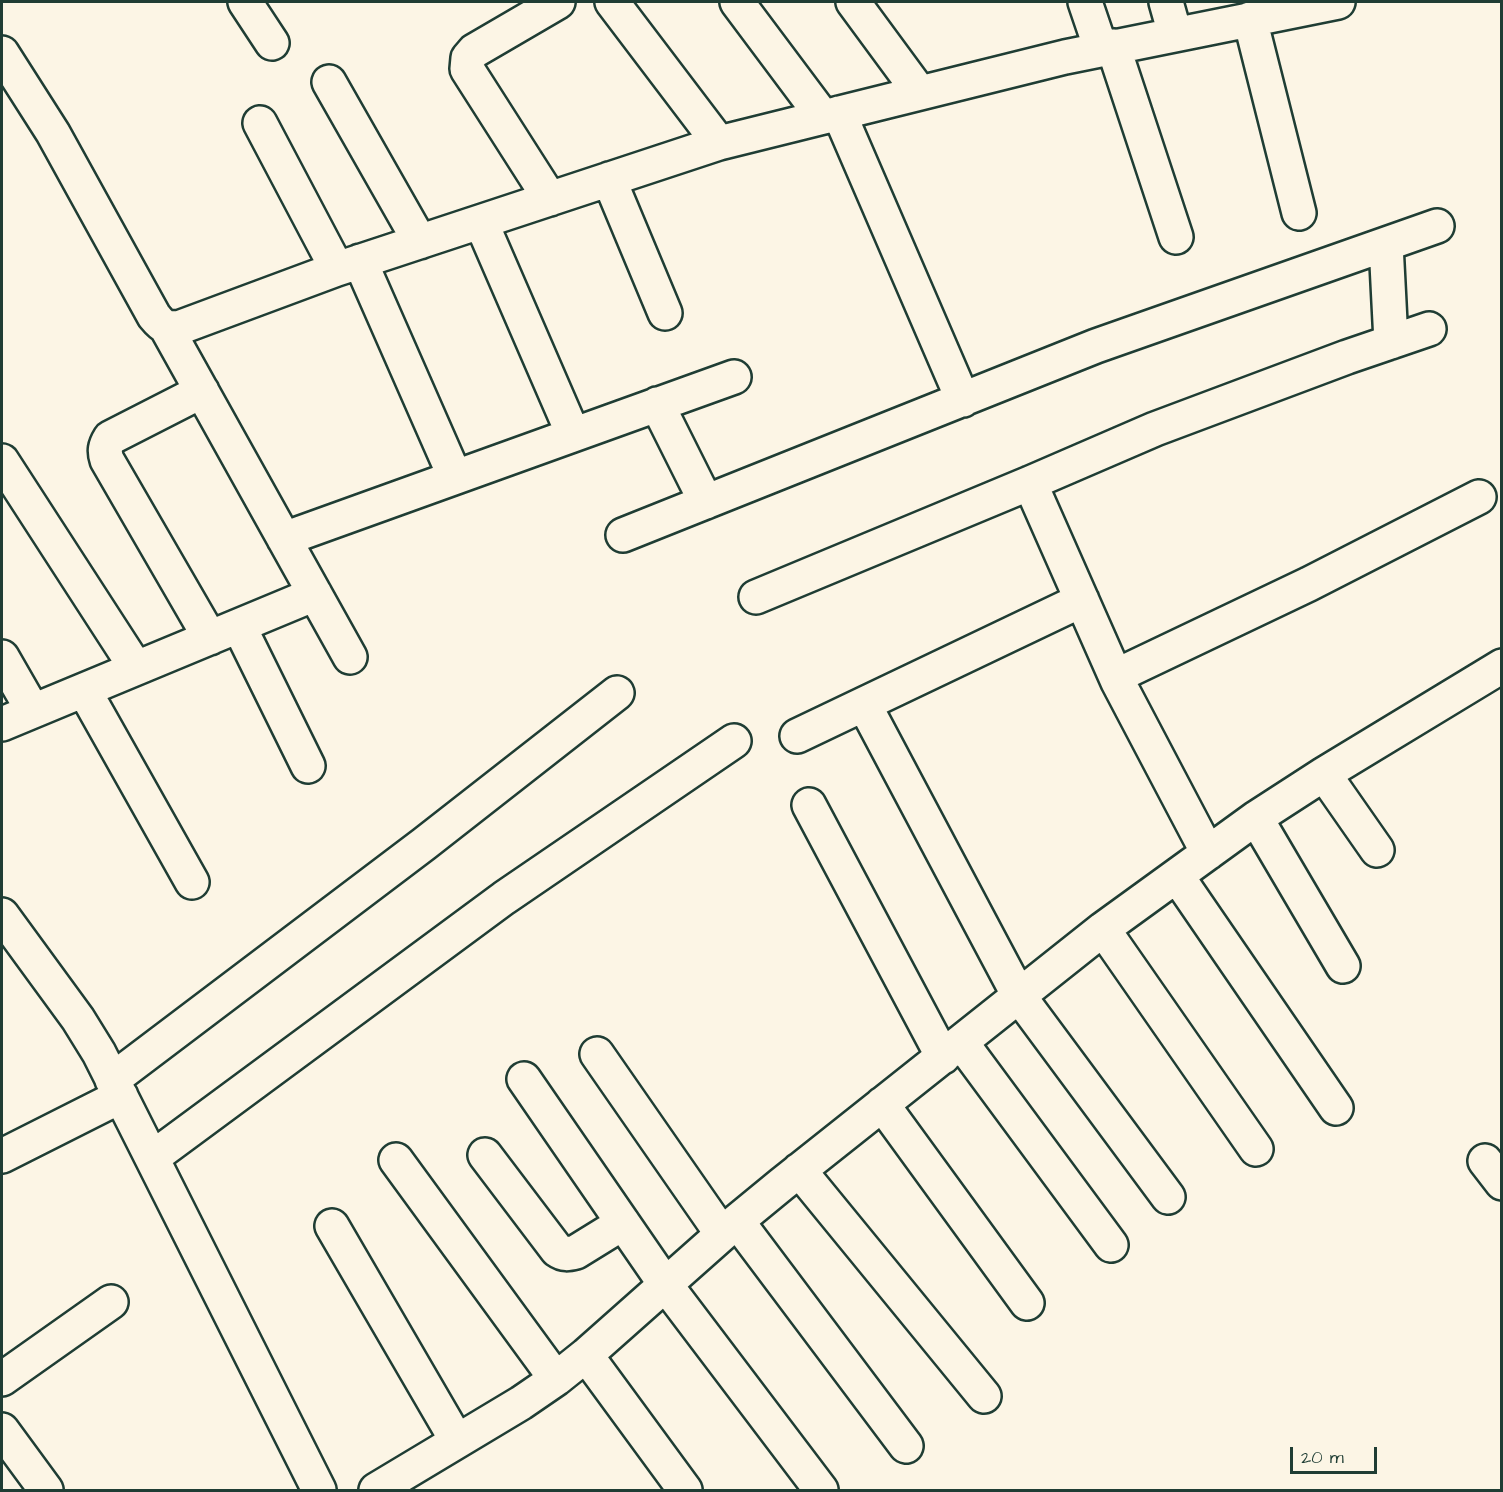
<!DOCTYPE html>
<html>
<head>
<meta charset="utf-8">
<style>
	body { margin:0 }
	#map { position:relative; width:1503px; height:1492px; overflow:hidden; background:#fcf5e5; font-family:"Architects Daughter",sans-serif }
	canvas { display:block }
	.frame { position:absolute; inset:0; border:3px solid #1f3d34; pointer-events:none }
	.scale { position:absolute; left:1290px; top:1447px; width:87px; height:27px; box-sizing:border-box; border:3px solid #1f3d34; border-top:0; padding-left:8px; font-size:18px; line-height:21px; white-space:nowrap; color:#1f3d34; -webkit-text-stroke:4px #fcf5e5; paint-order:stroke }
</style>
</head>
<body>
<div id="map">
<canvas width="1503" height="1492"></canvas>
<div class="frame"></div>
<div class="scale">20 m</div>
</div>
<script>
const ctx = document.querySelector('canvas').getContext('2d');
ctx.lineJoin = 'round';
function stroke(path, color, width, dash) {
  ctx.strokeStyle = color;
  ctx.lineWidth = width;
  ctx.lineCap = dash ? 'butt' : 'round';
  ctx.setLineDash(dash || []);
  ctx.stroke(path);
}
const minor = new Path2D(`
	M245,2L272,43
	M612,2L719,143
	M737,2L823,117
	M853,2L920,93
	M1085,2L1101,49
	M1166,2L1175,34
	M1250,19L1299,213
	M1113,46L1176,237
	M2,53L53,133L154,316C163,327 166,329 181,327L337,269L719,143L1065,57L1338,2
	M329,82L420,242
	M839,113L963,400
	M260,123L337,269
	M609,179L665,313
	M550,199L467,69L468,58L474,51L558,2
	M481,222L573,434
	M1386,244L1391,342
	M360,261L455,477
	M166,327L350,657
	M202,391L110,438C105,446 104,451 107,460L210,638
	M657,404L706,502
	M2,461L136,668
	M1030,483L1118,682L1208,853
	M623,535L1096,346L1437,226
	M284,539L734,377
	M756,597L1030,483L1155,429L1347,357L1429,329
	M239,626L308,766
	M2,657L33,711
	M1116,676L1309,584L1479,497
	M84,690L192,882
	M864,704L1019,996L1168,1197
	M2,724L315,594
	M797,736L1082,600
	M1324,774L1377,850
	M809,805L943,1057
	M1256,818L1343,966
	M1177,876L1336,1108
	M2,915L78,1019L99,1053L319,1490
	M1103,929L1256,1149
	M961,1042L1111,1245
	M597,1054L722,1234
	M524,1079L665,1284L821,1490
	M112,1080L424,844L617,693
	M882,1104L1027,1303
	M485,1155L557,1250C564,1255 568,1254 576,1252L623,1223
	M2,1156L121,1096
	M152,1158L504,898L734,741
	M396,1160L556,1379
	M1485,1161L1502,1183
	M799,1170L984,1396
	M737,1221L906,1446
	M332,1226L457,1441
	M586,1355L685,1490
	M2,1379L111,1302
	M2,1430L46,1490
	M376,1490L521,1403L556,1379L586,1355L737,1221L782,1184L1103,929L1256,818L1324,774L1502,666`);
stroke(minor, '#1f3d34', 38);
stroke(minor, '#fcf5e5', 33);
</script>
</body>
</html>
